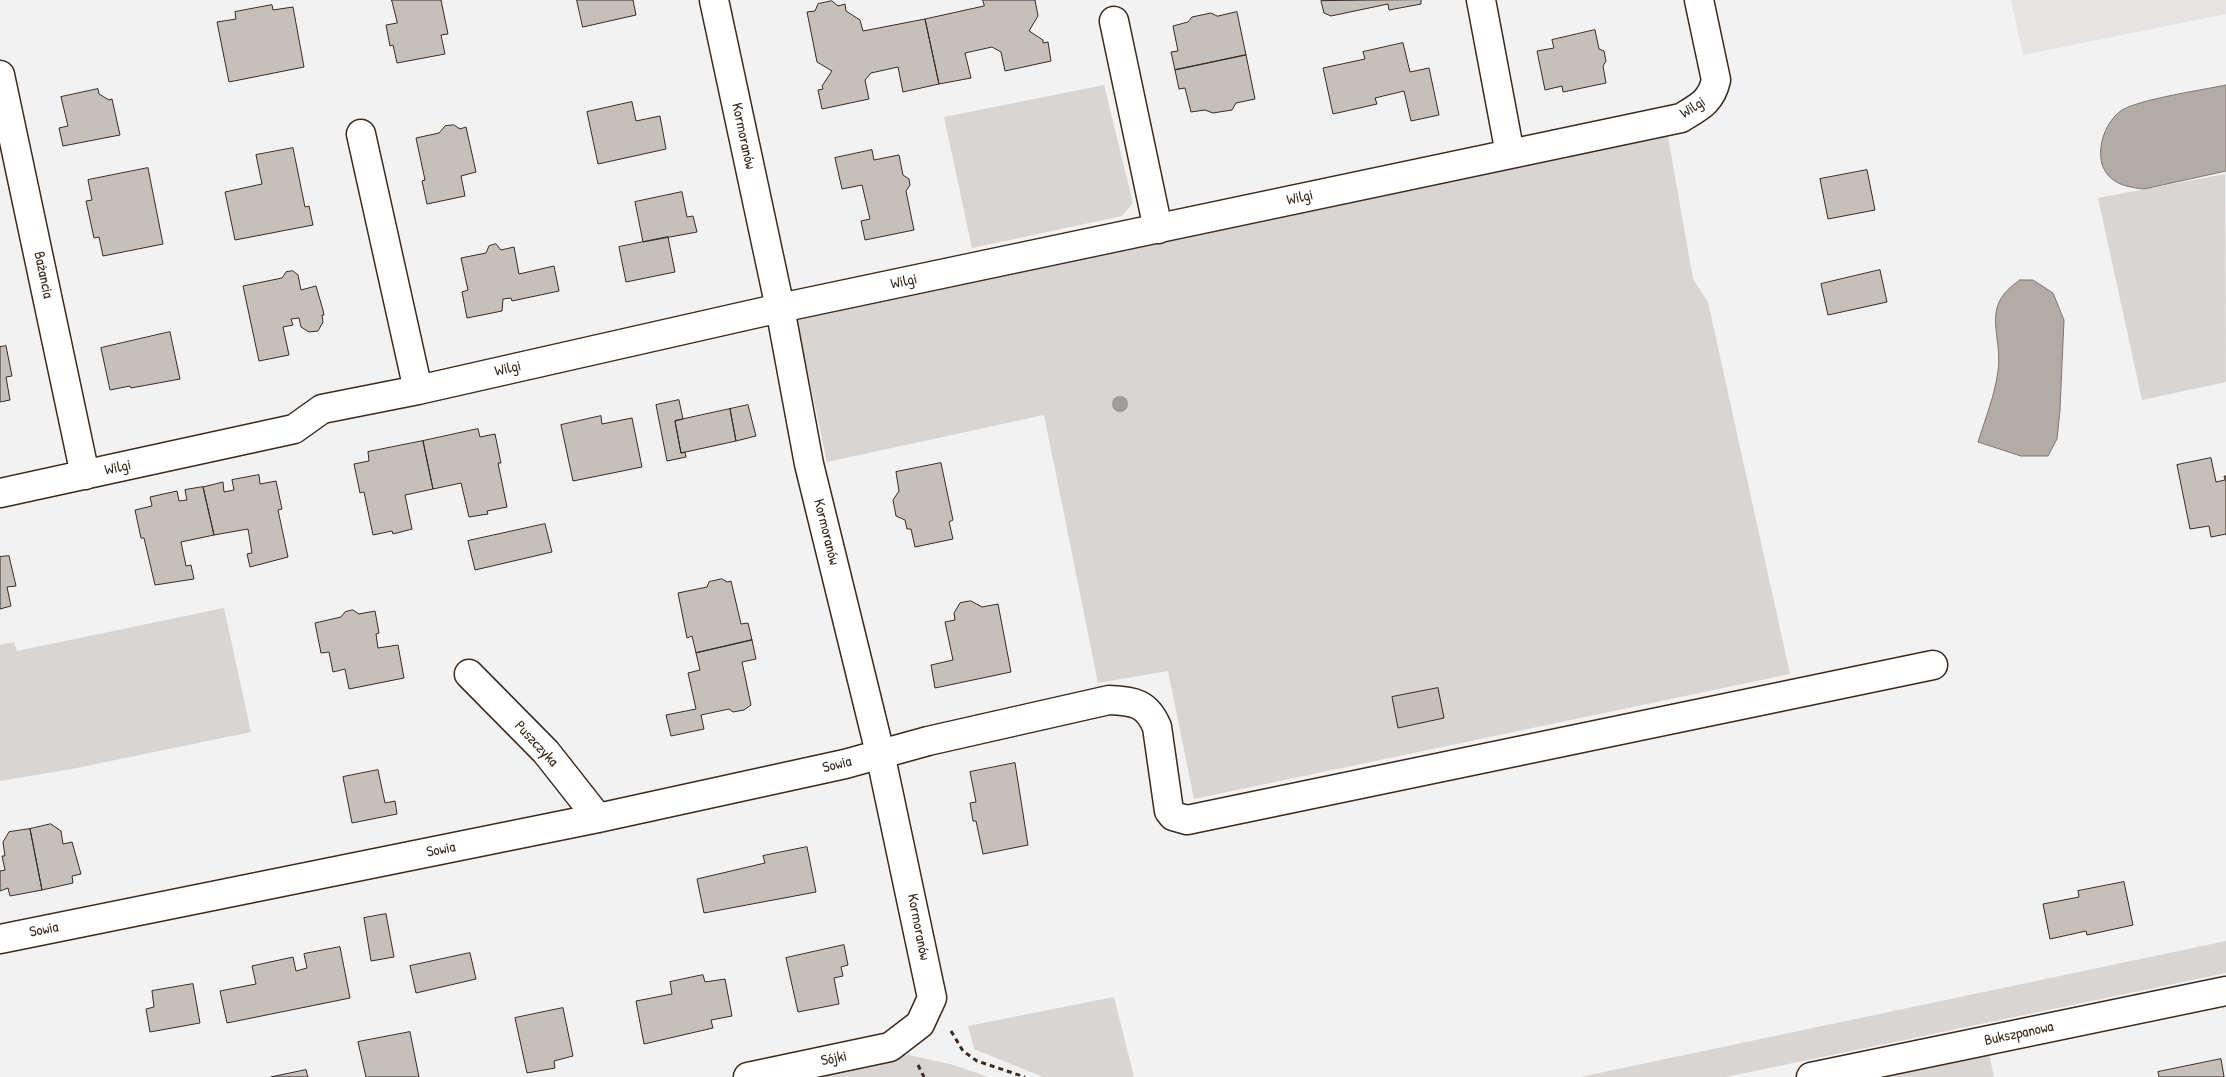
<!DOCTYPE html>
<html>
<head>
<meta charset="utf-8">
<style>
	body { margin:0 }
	canvas { display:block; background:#f3f2f2 }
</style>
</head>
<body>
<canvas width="2226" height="1077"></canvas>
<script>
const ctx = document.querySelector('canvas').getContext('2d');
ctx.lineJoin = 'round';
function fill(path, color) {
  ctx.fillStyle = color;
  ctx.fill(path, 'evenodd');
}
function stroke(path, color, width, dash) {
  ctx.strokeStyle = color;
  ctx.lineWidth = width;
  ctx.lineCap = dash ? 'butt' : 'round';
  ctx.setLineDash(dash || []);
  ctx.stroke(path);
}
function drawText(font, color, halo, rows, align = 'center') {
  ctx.font = font + ' "Patrick Hand",sans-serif';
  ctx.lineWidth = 4;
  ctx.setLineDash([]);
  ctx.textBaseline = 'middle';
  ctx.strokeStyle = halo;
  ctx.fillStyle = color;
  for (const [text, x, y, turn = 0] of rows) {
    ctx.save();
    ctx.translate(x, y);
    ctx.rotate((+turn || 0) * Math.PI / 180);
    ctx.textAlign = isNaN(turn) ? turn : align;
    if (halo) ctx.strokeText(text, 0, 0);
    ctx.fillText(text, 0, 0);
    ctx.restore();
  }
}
const built = new Path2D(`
	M2011,0H2226V14L2023,55Z`);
const green = new Path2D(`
	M1104,85L1133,203L1122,216L972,248L944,117Z
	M1667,131L1693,279L1708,302L1790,674L1194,799L1168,671L1098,683L1044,415L827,462L795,313Z
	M2225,174L2226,382L2142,400L2098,198Z
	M224,608L251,732L72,769L0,781V645L14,642L17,651Z
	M2226,941V973L1726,1077H1580Z
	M1114,997L1134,1077H1043L974,1049L968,1026Z
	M899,1053L954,1065L988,1077H790Z
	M1989,1053L1994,1077H1872Z`);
const water = new Path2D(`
	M2226,85V171L2144,189C2125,187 2108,183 2102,164C2097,145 2106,121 2122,110C2141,99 2202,90 2226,85Z
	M2020,280H2033L2053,293L2064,320L2060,410L2057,439L2048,456H2021L1978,442C1985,419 1995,395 1998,371C2003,333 1979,307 2020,280Z`);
const building = new Path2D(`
	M392,0H441L448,34L441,35L445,54L397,63L393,45L390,46L386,25L397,23Z
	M577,0H633L636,15L583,27Z
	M983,0H1035L1038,16L1029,31L1043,40V43L1048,42L1051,61L1005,71L1001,52L992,47L965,53L971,78L939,84L925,19L984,6Z
	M1421,0V4L1389,10L1388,4L1331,16L1324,13L1321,1Z
	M832,1L838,6L845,4L846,11L860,20L863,31L925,19L939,84L903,92L898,67L871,73L865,80L869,99L822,109L818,90L823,89L822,86L832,71L817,62L807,12L815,11L818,4Z
	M272,5L273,10L293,7L304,67L229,82L217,22L236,19L235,12Z
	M1237,12L1246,55L1175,70L1171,52L1178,51L1173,26L1188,22L1192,17L1211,13L1217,16Z
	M1595,30L1599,49L1604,51L1606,61L1603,66L1606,83L1563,92L1562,86L1545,90L1537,51L1554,48L1552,40Z
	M1403,43L1410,72L1429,68L1439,115L1411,121L1404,91L1375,98L1377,104L1333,114L1323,68L1365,59L1363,52Z
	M1246,55L1255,99L1236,103L1232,110L1213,113L1205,110L1191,112L1185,88L1179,89L1175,70Z
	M98,89L99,94L109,100L112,99L120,135L63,146L59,128L68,126L61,97Z
	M632,102L636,121L660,116L666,149L598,164L587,112Z
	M454,125L460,129L466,127L476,172L461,176L465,196L427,204L422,181L425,180L416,138L439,133L445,126Z
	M293,148L305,207L309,206L313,225L235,240L225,192L262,184L256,155Z
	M872,150L874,160L899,155L903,175L909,179L910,185L906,191L914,230L865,240L861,221L870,219L862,185L842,189L835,158Z
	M148,168L163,244L103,256L99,237L94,238L86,201L92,200L88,180Z
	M1867,170L1875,210L1828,219L1820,179Z
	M682,192L687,217L693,216L697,232L643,242L635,202Z
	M668,237L675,272L626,282L619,247Z
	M496,244L501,250L514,247L519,274L554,266L559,291L512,301L511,298L503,299L502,311L467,318L462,292L468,290L461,258L486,253L489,246Z
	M1880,270L1887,302L1828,315L1821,284Z
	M293,271L298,275L301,290L316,286L323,310L324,315H322L323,322L318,331L309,332L301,327L299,318L291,319L293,325L283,327L289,355L259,361L243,286L282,278L286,272Z
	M170,332L180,379L131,388L130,386L110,390L101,348Z
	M6,346L12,376L6,377L10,400L0,402V347Z
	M679,400L683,419L675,421L681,453L685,452L686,457L667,461L656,405Z
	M748,405L756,436L736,441L730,409Z
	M730,409L736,441L681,453L675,421Z
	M601,416L602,424L632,418L642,467L573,481L561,425Z
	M478,429L480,437L495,434L501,463H498L507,507L487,511L488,514L469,517L461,483L433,489L423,441Z
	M423,441L433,489L405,495L412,529L393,534L392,531L373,535L364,492L360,493L354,464L369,461L368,452Z
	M2211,458L2216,482L2225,480L2224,476H2226V534L2211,537L2209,526L2190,529L2177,465Z
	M941,463L953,520L949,522L953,539L915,547L911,529H907L905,520L896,516L893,500L899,491L896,472Z
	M259,475L260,484L276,481L282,509L278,510L288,557L250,567L247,554L252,553L248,529L214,535L203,487L223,482L224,492L234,490L232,480Z
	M203,487L214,535L181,542L186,566L191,565L194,579L155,585L144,538H141L135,510L152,506L150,497L177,491L179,501L187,500L185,490Z
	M545,524L552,552L475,570L468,541Z
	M9,556L16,586L7,587L11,606L0,609V557Z
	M722,579L727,582L731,581L741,624L748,623L752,640L696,653L692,636L687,638L678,593L707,587L709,582Z
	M971,601L982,607L998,604L1011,672L935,688L931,665L953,660L945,622L955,620L954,613L960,603Z
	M353,610L359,614L375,611L379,633L376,634L378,648L398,645L404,678L349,689L345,669L333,672L329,652L321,653L315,623L341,617L345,612Z
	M752,640L756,659L742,662L751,705L744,710L733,712L729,709L701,715L704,729L671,736L666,715L696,709L688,673L700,670L696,653Z
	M1438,688L1444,718L1398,728L1392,697Z
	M1015,763L1028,845L983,854L976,821H973L970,803L976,802L970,772Z
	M378,770L385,803L395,801L397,814L352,823L343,777Z
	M51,824L61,831L63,844L72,842L81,874L72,876L73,883L42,890L30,829Z
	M30,829L42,890L10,896L8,888L0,891V871L5,870L2,856H5L3,842L9,832Z
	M807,847L816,892L704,913L697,879L765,863L763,856Z
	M2124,882L2133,925L2087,935L2086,931L2050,939L2043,904L2079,897L2078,891Z
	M386,914L394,957L371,961L364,918Z
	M844,945L848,965L841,967L843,976L834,978L839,1004L798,1012L786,958Z
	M340,947L350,998L227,1023L220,991L256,984L252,966L293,957L296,971L307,968L304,954Z
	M470,953L476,979L416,993L410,966Z
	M703,975L705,982L725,979L732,1016L711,1020L713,1028L644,1044L636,1001L672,994L670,982Z
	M193,984L200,1023L150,1032L146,1009L154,1007L152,991Z
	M563,1008L573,1056L554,1061L555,1068L527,1073L515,1018Z
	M410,1032L419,1077H366L358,1042Z
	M2221,1059L2224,1077H2159L2158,1072Z
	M306,1070L308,1077H271Z`);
const path = new Path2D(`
	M951,1031L963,1051L977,1061L1025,1077
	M918,1065L924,1077`);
const minor = new Path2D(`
	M714,0L780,308L809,464L880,753L932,998L920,1024L890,1047L748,1077
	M1481,0L1510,154
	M1114,21L1158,229
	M0,75L85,475
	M361,134L418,390
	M0,493L294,429L322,409L418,390L780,308L1681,118C1699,107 1711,102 1716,80L1699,0
	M469,674L546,752L598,818
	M0,939L598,818L845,764L928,741L1109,700C1134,701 1147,703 1157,727L1169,811L1173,816L1187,820L1933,665
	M1811,1077L2226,991`);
const trees = [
	[1120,404]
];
const streetNames = [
	["Wilgi",1693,108,-33],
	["Kormoranów",743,136,78],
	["Wilgi",1300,198,-12],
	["Bażancia",43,275,78],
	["Wilgi",904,282,-12],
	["Wilgi",508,369,-13],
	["Wilgi",118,468,-12],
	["Kormoranów",826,532,76],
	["Puszczyka",536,744,47],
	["Sowia",837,765,-14],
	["Sowia",441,850,-11],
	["Kormoranów",918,927,79],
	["Sowia",44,930,-11],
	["Bukszpanowa",2019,1034,-12],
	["Sójki",834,1059,-12]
];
fill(built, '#e6e3e2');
fill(green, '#d8d5d2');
fill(water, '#b2aba7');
stroke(water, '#827770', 1);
fill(building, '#c6c0bd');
stroke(building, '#3b2a1e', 1);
stroke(minor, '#3b2a1e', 31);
stroke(path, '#3b2a1e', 3, [5, 4]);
stroke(minor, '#fff', 28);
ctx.fillStyle = '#a39c96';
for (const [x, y] of trees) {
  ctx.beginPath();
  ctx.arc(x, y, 8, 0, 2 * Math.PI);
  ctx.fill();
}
drawText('15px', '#3b2a1e', '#fff', streetNames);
</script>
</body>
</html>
